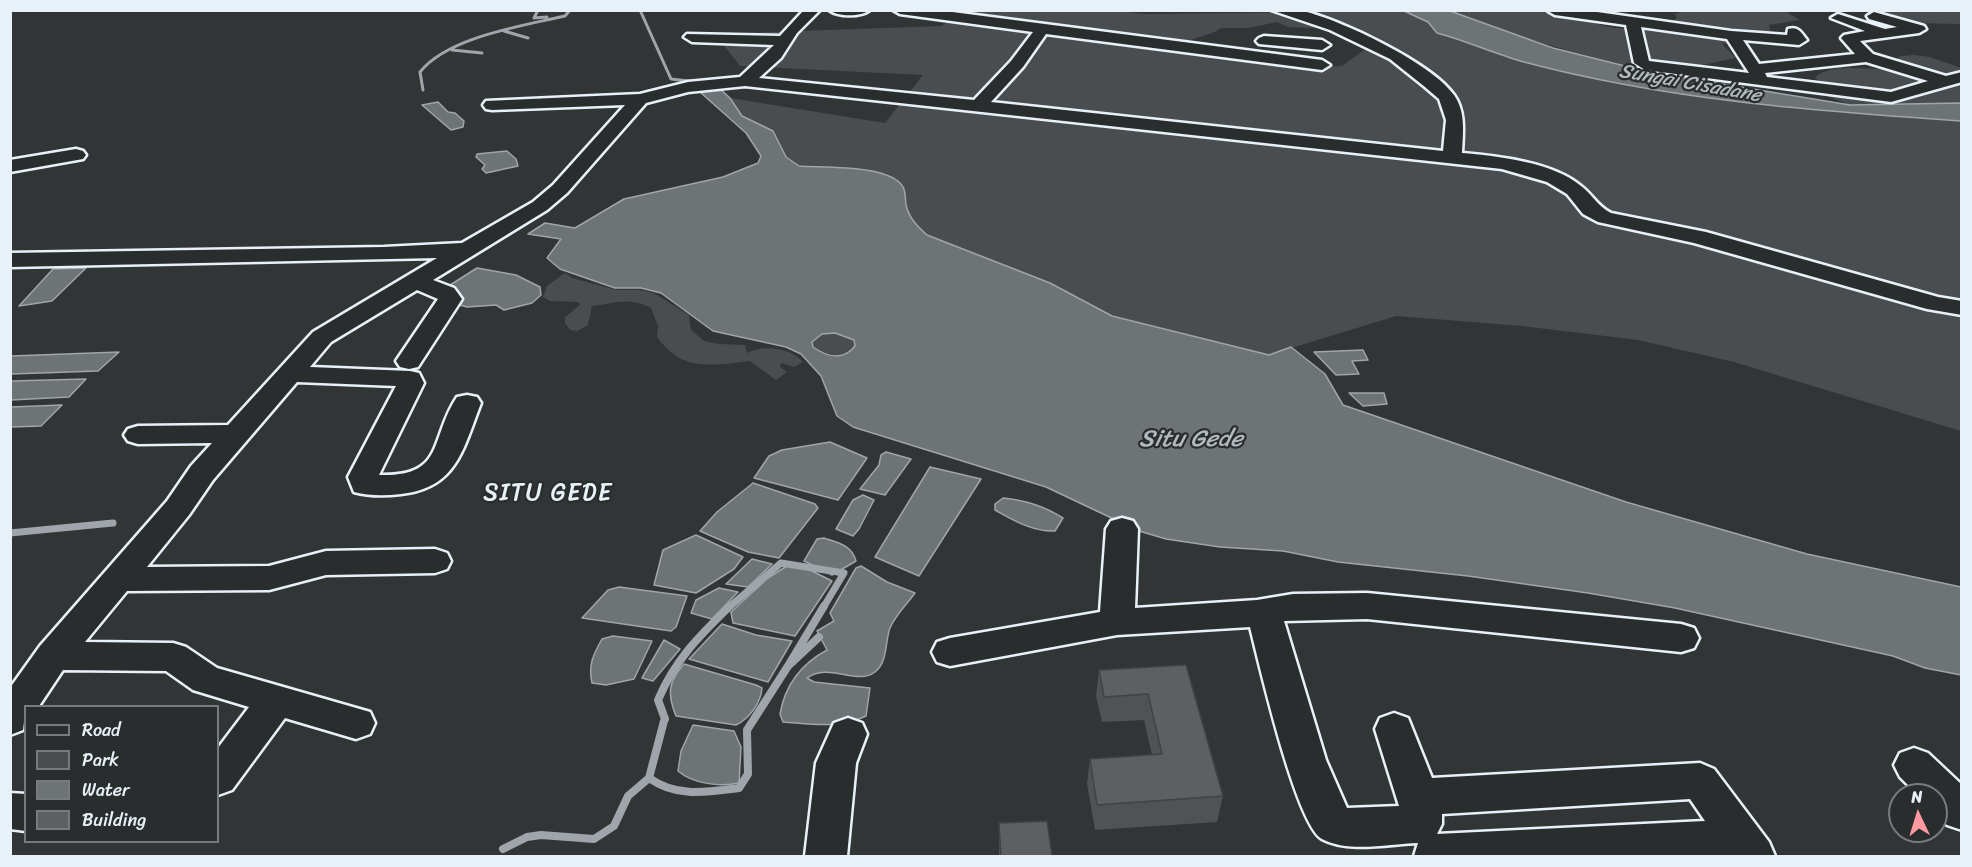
<!DOCTYPE html>
<html>
<head>
<meta charset="utf-8">
<style>
	body { margin:0 }
	#map { position:relative; width:1972px; height:867px; overflow:hidden; background:#323536; font-family:Sriracha,sans-serif }
	canvas { display:block }
	.frame { position:absolute; inset:0; border:12px solid #e8f1f8; pointer-events:none }
	.legend { position:absolute; left:24px; top:705px; width:195px; height:138px; box-sizing:border-box; background:#2a2d2e; border:2px solid #767b7f; margin:0; padding:8px 10px; list-style:none; font-size:18px; color:#e8f1f8 }
	.legend li { display:flex; align-items:center; gap:12px; height:30px }
	.legend b { width:30px; border:2px solid #767b7f }
	.north { position:absolute; left:1888px; top:783px; width:60px; height:60px; box-sizing:border-box; background:#2a2d2e; border:2px solid #767b7f; border-radius:50%; rotate:356deg; font-size:16px; font-weight:700; line-height:24px; text-align:center; color:#e8f1f8 }
	.north::after { content:''; display:block; margin:auto; width:21px; height:27px; background:#ff9aa2; clip-path:polygon(50% 0,100% 100%,50% 72%,0 100%) }
</style>
</head>
<body>
<div id="map">
<canvas width="1972" height="867"></canvas>
<div class="frame"></div>
<ul class="legend">
<li><b style="height:8px;background:#2a2d2e"></b>Road</li>
<li><b style="height:16px;background:#494d4f"></b>Park</li>
<li><b style="height:16px;background:#6e7376"></b>Water</li>
<li><b style="height:16px;background:#5c6063"></b>Building</li>
</ul>
<div class="north">N</div>
</div>
<script>
const ctx = document.querySelector('canvas').getContext('2d');
ctx.lineJoin = 'round';
function fill(path, color) {
  ctx.fillStyle = color;
  ctx.fill(path, 'evenodd');
}
function stroke(path, color, width, dash) {
  ctx.strokeStyle = color;
  ctx.lineWidth = width;
  ctx.lineCap = dash ? 'butt' : 'round';
  ctx.setLineDash(dash || []);
  ctx.stroke(path);
}
function drawText(font, color, halo, rows, align = 'center') {
  ctx.font = font + ' Sriracha,sans-serif';
  ctx.lineWidth = 4.5;
  ctx.setLineDash([]);
  ctx.textBaseline = 'middle';
  ctx.strokeStyle = halo;
  ctx.fillStyle = color;
  for (const [text, x, y, turn = 0] of rows) {
    ctx.save();
    ctx.translate(x, y);
    ctx.rotate((+turn || 0) * Math.PI / 180);
    ctx.textAlign = isNaN(turn) ? turn : align;
    if (halo) ctx.strokeText(text, 0, 0);
    ctx.fillText(text, 0, 0);
    ctx.restore();
  }
}
const green = new Path2D(`
	M969,10H1105L1146,14L1404,11L1428,22L1438,33C1467,41 1495,54 1524,62C1666,100 1815,111 1961,121V431L1734,362L1638,340L1522,326L1396,316L1269,355L1112,316L1050,283L927,235C917,226 909,218 906,205C905,199 906,192 903,187C890,164 822,168 799,166L786,157L773,131L742,116L730,98L885,123L923,75L740,66L715,34L941,26ZM1277,22L1288,27L1337,29L1368,47L1342,66L1322,67L1183,44C1195,36 1211,36 1221,28H1249Z
	M1686,10L1785,11L1800,20L1769,25L1771,36L1722,44L1736,58L1688,68L1702,79C1615,67 1532,42 1450,11H1615L1626,14L1627,18L1593,22C1611,32 1663,31 1677,18L1675,14Z
	M1870,11H1961V24L1910,23Z
	M1913,55L1930,57L1961,68V103L1850,105L1827,96L1829,92L1815,77C1833,62 1869,71 1890,69L1894,66L1890,63L1901,56Z
	M565,273L572,278L617,290H640L654,293L689,315L691,330L704,341L719,344L745,345L747,353C763,344 792,348 803,362L794,367L781,363L780,367L787,372L776,380L750,361C712,365 683,373 657,337L658,326L651,308C628,296 615,304 592,306L588,325L577,331L570,330L565,323V317L580,305L579,302L550,301L543,297L547,286Z
	M858,327L853,371L806,344L819,331Z`);
const water = new Path2D(`
	M1404,11H1450L1553,48L1649,72L1850,105L1961,103V121C1815,111 1666,100 1524,62C1495,54 1467,41 1437,33L1428,22Z
	M719,88L730,98L742,116L773,131L786,157L799,166C822,168 890,164 903,187C906,192 905,199 906,205C909,218 917,226 927,235L1050,283L1112,316L1269,355L1291,347L1325,374L1343,405L1626,502L1807,554L1961,587V675L1925,668L1893,656L1675,608L1588,593L1468,576L1338,562L1283,551L1220,547L1166,539L1139,531L1046,487L853,427L837,416L821,376L801,354L786,347L713,331L661,293L641,288H615L560,269L547,258L561,239L528,234L545,223L575,228L624,199L723,177L758,163L761,156L746,133L700,92ZM835,333L854,340L855,346C843,361 827,357 813,347L812,342L822,334Z
	M438,102L448,112L455,113L464,121L463,127L451,130L422,105Z
	M507,151L516,159L518,166L486,173L482,169L485,165L476,157L477,154Z
	M86,268L52,301L19,306L53,269Z
	M477,268L516,275L540,287L541,295L532,303L504,310L496,305L467,307L431,297Z
	M1363,350L1368,360L1352,361L1359,374L1336,375L1314,352Z
	M119,352L98,371L11,374V356Z
	M86,379L69,397L11,400V381Z
	M1349,393H1384L1387,404L1363,406Z
	M62,405L41,426L11,427V407Z
	M830,442L867,458L838,500L754,478L769,456L782,450Z
	M886,452L911,459L885,495L860,489L879,465L881,455Z
	M930,467L981,479L919,576L875,557Z
	M753,483L815,504L818,508L779,558L748,552L700,531L717,512Z
	M863,495L874,500L859,529L853,536L836,529L853,500Z
	M1003,498C1025,500 1044,506 1063,518L1055,531C1033,532 1013,520 995,510V504Z
	M696,535L743,557L734,569L696,593L654,585L663,550Z
	M824,538C838,543 852,545 856,561L832,575L804,561L817,539Z
	M752,559L772,564L748,587L726,584Z
	M790,564H798L832,581L795,636L733,623L731,612L768,578Z
	M861,566L887,582L915,593C907,604 895,616 890,628C885,641 888,662 875,672C857,686 829,662 807,678L814,682L870,688L866,716C839,729 812,724 783,722L780,714C785,685 801,664 827,650L817,631L834,621L830,613L856,568Z
	M619,587L687,596L676,627L671,631L582,618L608,590Z
	M719,588L738,592L712,619L691,613L696,600Z
	M722,624L756,635L792,641L768,682L689,659Z
	M613,636L652,641L634,679L606,685L592,683C588,665 593,655 602,639Z
	M664,640L680,649L653,681L642,678Z
	M684,664L756,685L762,688C761,703 749,719 736,725L676,716C667,694 668,682 684,664Z
	M693,725L734,731L741,747L739,783C720,787 693,784 678,771L681,751Z`);
const streamFar2 = new Path2D(`
	M538,10L534,18L547,17
	M640,10L671,79L697,82
	M504,31L528,38
	M452,50L482,53
	M423,90L420,72C448,37 522,26 565,16L570,10`);
const streamFar1 = new Path2D(`
	M10,533L113,523
	M728,608L781,563L844,573L823,608`);
const stream = new Path2D(`
	M788,666L824,606
	M665,719L658,700C675,660 699,636 730,606
	M649,778C677,798 707,792 739,788L748,774L747,730L788,666L819,637
	M503,849L527,837L541,835L594,839L614,826L628,796L649,778L664,721`);
const minor = new Path2D(`
	M804,10H820L797,33L781,58L759,78L974,100L1011,61L1033,32L900,14L893,10H937L1322,60L1330,65L1322,70L1046,34L1023,67L991,102L1443,151L1446,120L1439,99L1425,87L1390,59L1330,30L1271,10C1281,10 1293,9 1303,11C1341,20 1432,63 1454,95C1466,112 1463,133 1462,153C1497,156 1553,162 1581,186C1593,195 1597,206 1611,213L1706,232L1938,297L1962,301V315L1927,309L1694,243L1598,222L1583,214L1567,194L1547,182L1502,169L745,86L688,92L646,103L567,193L547,210L433,280L454,288L462,299L418,367L409,369L400,367L396,361L438,299L417,290L331,342L310,367L410,371L419,373L424,383L379,475C446,477 429,439 457,397L467,395L477,397L481,403C463,449 457,488 401,494C385,496 369,496 354,492L348,477L396,386L297,382L213,480L189,515L147,567L269,566L326,551L435,549L447,553L451,561L447,569L435,573L326,575L269,590L127,591L85,642L173,643L186,647L217,668L370,712L375,723L370,734L356,739L285,718L232,790L218,795V748L249,707L193,690L166,671L63,670L39,706H26L23,730L10,735V688L40,646L167,501L191,466L212,443L138,444L128,441L124,435L128,429L138,426L228,425L313,332L437,258L10,267V253L384,247L462,243L533,202L553,185L625,105L492,110L486,109L483,105L486,101L640,94L688,82L740,77L774,45L692,42L684,37L687,34L780,36Z
	M829,10H870C861,17 838,17 829,10Z
	M1583,10L1731,31L1787,35L1788,29C1798,26 1801,32 1807,40L1799,45L1743,40L1759,64L1855,54L1841,38L1844,35L1865,31L1831,18L1838,14L1885,29L1897,27L1869,19L1867,16L1874,12L1924,26L1926,29L1919,33L1860,41L1873,54L1946,76L1962,72V82L1891,102L1645,70L1634,63L1626,25L1555,15L1548,11ZM1641,27L1727,39L1749,73L1649,61ZM1866,62L1928,81L1891,92L1767,77L1765,73Z
	M1264,36L1322,40L1330,45L1322,50L1259,44L1256,41L1259,38Z
	M76,149L83,151L86,155L83,159L10,172V160Z
	M1122,518L1133,521L1138,529L1135,608L1257,600L1293,594L1367,593L1681,624L1694,628L1699,638L1694,648L1681,652L1367,619L1284,621L1326,760L1347,808L1399,806L1375,729L1380,718L1394,713L1408,718L1432,778L1700,763L1714,769L1769,842L1775,856H1414L1418,843C1389,844 1348,853 1322,839C1296,825 1259,662 1250,627L1117,635L950,666L937,662L932,652L937,642L950,638L1100,612L1106,529L1111,521ZM1690,799L1705,821L1437,834L1442,824V814Z
	M848,718L862,723L867,734L856,763L847,856H805L816,763L834,723Z
	M1914,748L1928,753L1962,785V830L1947,825L1936,814V795H1918L1900,777L1894,765L1900,753Z
	M10,793L26,794V831L10,829Z`);
const wall = new Path2D(`
	M1186,665L1223,796L1217,822L1095,830L1087,784L1090,759L1152,755L1144,720L1102,722L1096,696L1099,670Z
	M999,823L1052,856H999Z`);
const building = new Path2D(`
	M1186,665L1223,796L1097,805L1090,759L1162,754L1148,694L1104,697L1099,670Z
	M1047,821L1052,856H1001L999,823Z`);
const farWaternames = [
	["Sungai Cisadane",1690,84,10]
];
const waterNames = [
	["Situ Gede",1191,440]
];
const neighbourhoodNames = [
	["SITU GEDE",548,494]
];
fill(green, '#494d4f');
fill(water, '#6e7376');
stroke(water, '#9fa5aa', 1.5);
stroke(streamFar2, '#9fa5aa', 3);
stroke(streamFar1, '#9fa5aa', 7);
stroke(stream, '#9fa5aa', 8);
stroke(minor, '#e8f1f8', 5);
fill(minor, '#2a2d2e');
fill(wall, '#4f5355');
fill(building, '#5c6063');
stroke(building, '#404345', 1.5);
drawText('italic 20px', '#b1b8be', '#2a2d2e', farWaternames);
drawText('italic 24px', '#b1b8be', '#2a2d2e', waterNames);
ctx.letterSpacing = '1.5px';
drawText('24px', '#e8f1f8', '#2a2d2e', neighbourhoodNames);
ctx.letterSpacing = '0px';
</script>
</body>
</html>
